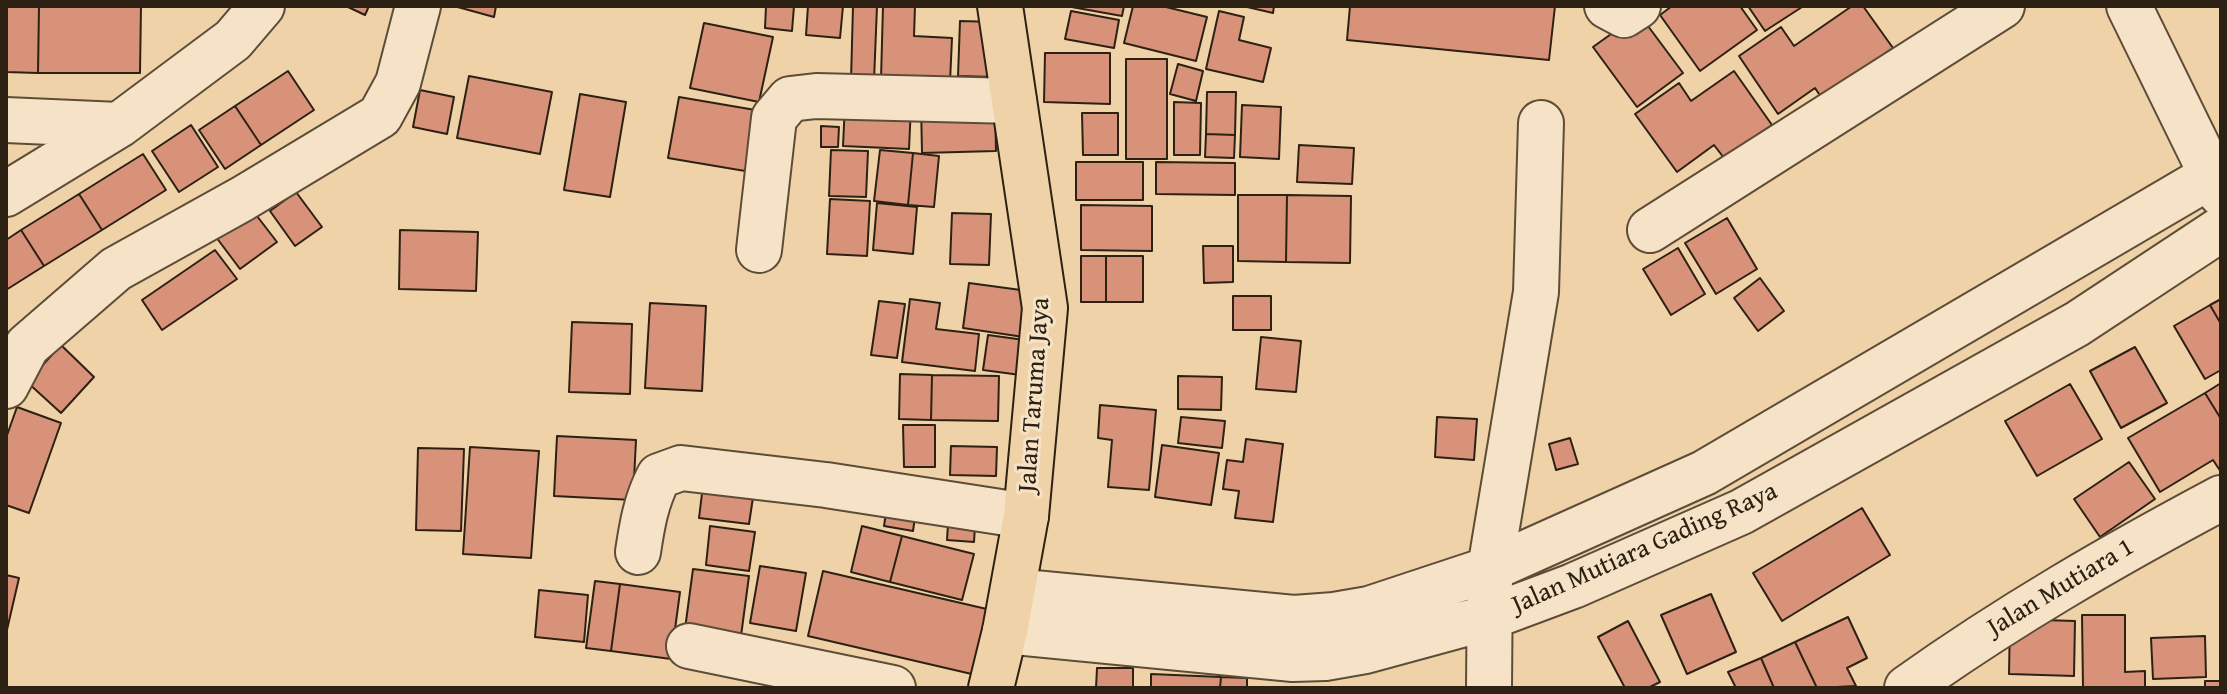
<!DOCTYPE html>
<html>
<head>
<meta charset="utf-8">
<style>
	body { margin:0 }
	#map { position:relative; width:2227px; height:694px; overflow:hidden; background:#f0d2a9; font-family:"Gentium Book Plus",serif }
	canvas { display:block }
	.frame { position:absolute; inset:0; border:8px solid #2c2112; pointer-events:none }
</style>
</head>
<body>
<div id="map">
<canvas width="2227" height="694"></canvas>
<div class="frame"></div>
</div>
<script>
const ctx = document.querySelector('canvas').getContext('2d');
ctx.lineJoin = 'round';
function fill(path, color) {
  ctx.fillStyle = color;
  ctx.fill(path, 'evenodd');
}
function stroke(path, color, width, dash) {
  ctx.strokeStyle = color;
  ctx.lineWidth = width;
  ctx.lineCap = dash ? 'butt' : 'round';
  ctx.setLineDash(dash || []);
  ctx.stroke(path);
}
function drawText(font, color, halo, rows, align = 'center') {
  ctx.font = font + ' "Gentium Book Plus",serif';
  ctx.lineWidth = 6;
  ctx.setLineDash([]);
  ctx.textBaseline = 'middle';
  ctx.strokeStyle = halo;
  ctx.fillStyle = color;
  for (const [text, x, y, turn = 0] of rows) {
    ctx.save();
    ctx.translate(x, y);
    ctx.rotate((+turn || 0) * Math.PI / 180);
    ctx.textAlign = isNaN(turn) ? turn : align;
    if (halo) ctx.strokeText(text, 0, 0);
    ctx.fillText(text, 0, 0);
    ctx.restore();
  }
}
const building = new Path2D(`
	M6,6H39L38,73L6,72Z
	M39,6H141L140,73H38Z
	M346,6H369L365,15Z
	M454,6H496L494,17Z
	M766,6H794L792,31L765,28Z
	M808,6H843L840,38L806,35Z
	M853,6H877L874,81L851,80Z
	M883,6H915L914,36L952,38L950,82L881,79Z
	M1066,6H1124L1122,16Z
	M1133,6H1162L1207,17L1196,61L1124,43Z
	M1243,6H1274L1273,13Z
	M1350,6H1555L1549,60L1347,40Z
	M1672,6H1740L1757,30L1700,71L1660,15Z
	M1748,6H1801L1802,7L1765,31Z
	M1852,6H1863L1893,48L1821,97L1815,88L1778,114L1739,56L1781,27L1794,46Z
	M1071,11L1119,20L1114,48L1065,39Z
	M1219,11L1244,17L1239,40L1271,48L1263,82L1206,69Z
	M1639,14L1683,73L1637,107L1593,47Z
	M960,21L996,22L995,77L958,76Z
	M704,23L773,37L759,102L690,88Z
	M1045,53H1110V104L1044,102Z
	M1126,59H1167V159H1126Z
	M1178,64L1203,71L1196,101L1170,94Z
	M288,71L314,110L261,145L235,106Z
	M1734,71L1772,125L1724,158L1714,145L1677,172L1635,114L1679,83L1691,101Z
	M469,76L552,92L540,154L457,138Z
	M420,90L454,97L447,134L413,127Z
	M1207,92H1236L1235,135L1206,134Z
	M580,94L626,102L610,197L564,190Z
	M679,97L767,112L757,173L668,158Z
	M1174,102L1201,103L1200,155H1174Z
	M845,104L911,106L909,149L843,146Z
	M995,104L996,151L922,153L921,105Z
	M1242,105L1281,107L1279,159L1240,157Z
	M235,106L261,145L225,169L199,130Z
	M1082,113H1118V155H1083Z
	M191,125L218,167L179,192L152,151Z
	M821,126L839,127L838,147H821Z
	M1206,134L1235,135L1234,158L1205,157Z
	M1299,145L1354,148L1352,184L1297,182Z
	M831,150L868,151L866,197L829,196Z
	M880,150L913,153L908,205L874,201Z
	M913,153L939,156L934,207L908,205Z
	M143,154L166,190L102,230L79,194Z
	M1076,162H1143V200H1076Z
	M1156,162L1235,163V195L1156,194Z
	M296,192L322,227L295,246L270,211Z
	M79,194L102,230L44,266L21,230Z
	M1238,195H1287L1286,262L1238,261Z
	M1287,195L1351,196L1350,263L1286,262Z
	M830,199L870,201L867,256L827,254Z
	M877,203L917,207L913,254L873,250Z
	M1081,205L1152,206V251L1081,250Z
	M250,207L277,242L240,269L213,233Z
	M952,213L991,214L989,265L950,264Z
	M1727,218L1757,269L1716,294L1685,243Z
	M21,230L44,266L6,290V240Z
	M400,230L478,232L476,291L399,289Z
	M1203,246H1233V282L1204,283Z
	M1678,248L1705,294L1671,315L1643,269Z
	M215,250L237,279L162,330L142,300Z
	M1081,256H1106V302H1081Z
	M1106,256H1143V302H1106Z
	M1760,278L1784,311L1758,331L1734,298Z
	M969,283L1043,293L1037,339L963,328Z
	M1233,296H1271V330H1233Z
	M910,299L940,303L936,329L979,334L975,371L902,362Z
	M2221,299V324L2210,305Z
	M879,301L905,304L897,358L871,355Z
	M650,303L706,306L702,391L645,388Z
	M2210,305L2221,324V370L2205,379L2174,326Z
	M572,322L632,324L630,394L569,392Z
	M988,335L1032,341L1028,376L983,370Z
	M1261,337L1301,341L1296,392L1256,389Z
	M61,345L94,377L61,413L27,382Z
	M2135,347L2167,403L2121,428L2090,371Z
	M900,374L932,375L931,420L899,419Z
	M932,375L999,376L998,421L931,420Z
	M1178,376L1222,377L1221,410L1178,409Z
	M2221,383V419L2205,393Z
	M2070,384L2102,439L2037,476L2005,421Z
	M2205,393L2221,419V472L2213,460L2160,492L2128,438Z
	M1100,405L1156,410L1149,490L1108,487L1112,440L1098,438Z
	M17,407L61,423L29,513L6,505V438Z
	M1181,417L1225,421L1222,448L1178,443Z
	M1437,417L1477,419L1474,460L1435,457Z
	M903,425H935V467H904Z
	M557,436L636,440L633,500L554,496Z
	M1570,438L1578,464L1556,470L1549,444Z
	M1246,439L1283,444L1273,522L1235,518L1239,491L1223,489L1227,460L1243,462Z
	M1162,445L1219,453L1211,505L1155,497Z
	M951,446L997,447L996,476L950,475Z
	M470,447L539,451L531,558L463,554Z
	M418,448L464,449L461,531L416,530Z
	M2129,462L2155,499L2100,537L2074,499Z
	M704,477L755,484L749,524L699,518Z
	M887,506L916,510L913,531L884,526Z
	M1862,508L1890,555L1782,621L1753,573Z
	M948,524L975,526L974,542L947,540Z
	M710,526L755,532L749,571L706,565Z
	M862,526L902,536L890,582L851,572Z
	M902,536L974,554L962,600L890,582Z
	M760,566L806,573L796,631L750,623Z
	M693,569L749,576L741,636L685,629Z
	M823,571L991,610L976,675L808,636Z
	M6,575L19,578L6,634Z
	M595,581L620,584L611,651L586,648Z
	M620,584L680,592L671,659L611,651Z
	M539,590L588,595L584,642L535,637Z
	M1711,594L1736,652L1687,674L1661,615Z
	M2082,615H2125V672L2145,671V688H2083Z
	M1848,617L1867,658L1847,668L1856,686L1817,688L1795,642Z
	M2010,619L2075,621L2074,676L2009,674Z
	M1628,621L1660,682L1648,688H1625L1598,637Z
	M2205,636L2206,677L2153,679L2151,638Z
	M1795,642L1817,688H1774L1761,658Z
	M1761,658L1774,688H1736L1728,672Z
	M1097,668H1133V688H1096Z
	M1151,674L1221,677L1220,688H1151Z
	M1221,677L1247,678V688H1220Z
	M2205,681H2221V688H2205Z`);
const minor = new Path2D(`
	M1607,6L1624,15L1638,6
	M2129,6L2221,194
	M6,120L119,125
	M6,194L119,125L233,40L262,6
	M1650,230L2002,6
	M759,250L774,118L790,99L816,96L1014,101
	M6,386L27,346L116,269L242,199L380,116L398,83L418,6
	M638,552C642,525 646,501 659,476L681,468L826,485L1026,516
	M1013,591L1294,618L1334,615L1369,609L1490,569L1704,473L2221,170
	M1005,631L1293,659L1325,658L1365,651L1490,617L1573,586L1741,512L2077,324L2221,229
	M689,646L893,688
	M1489,688L1490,569L1536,292L1541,123
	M1907,688C2008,616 2112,556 2221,498`);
const major = new Path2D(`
	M991,688L1005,631L1026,516L1045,308L1000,6`);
const streetNames = [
	["Jalan Taruma Jaya",1035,395,-86],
	["Jalan Mutiara Gading Raya",1645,549,-24],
	["Jalan Mutiara 1",2061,588,-31]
];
fill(building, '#d79279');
stroke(building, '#2c2112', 2);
stroke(minor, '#5d4d38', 48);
stroke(major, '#2c2112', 48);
stroke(minor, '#f5e2c7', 44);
stroke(major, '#f0d2a9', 44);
drawText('26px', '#2c2112', '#f5e2c7', streetNames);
</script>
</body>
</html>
